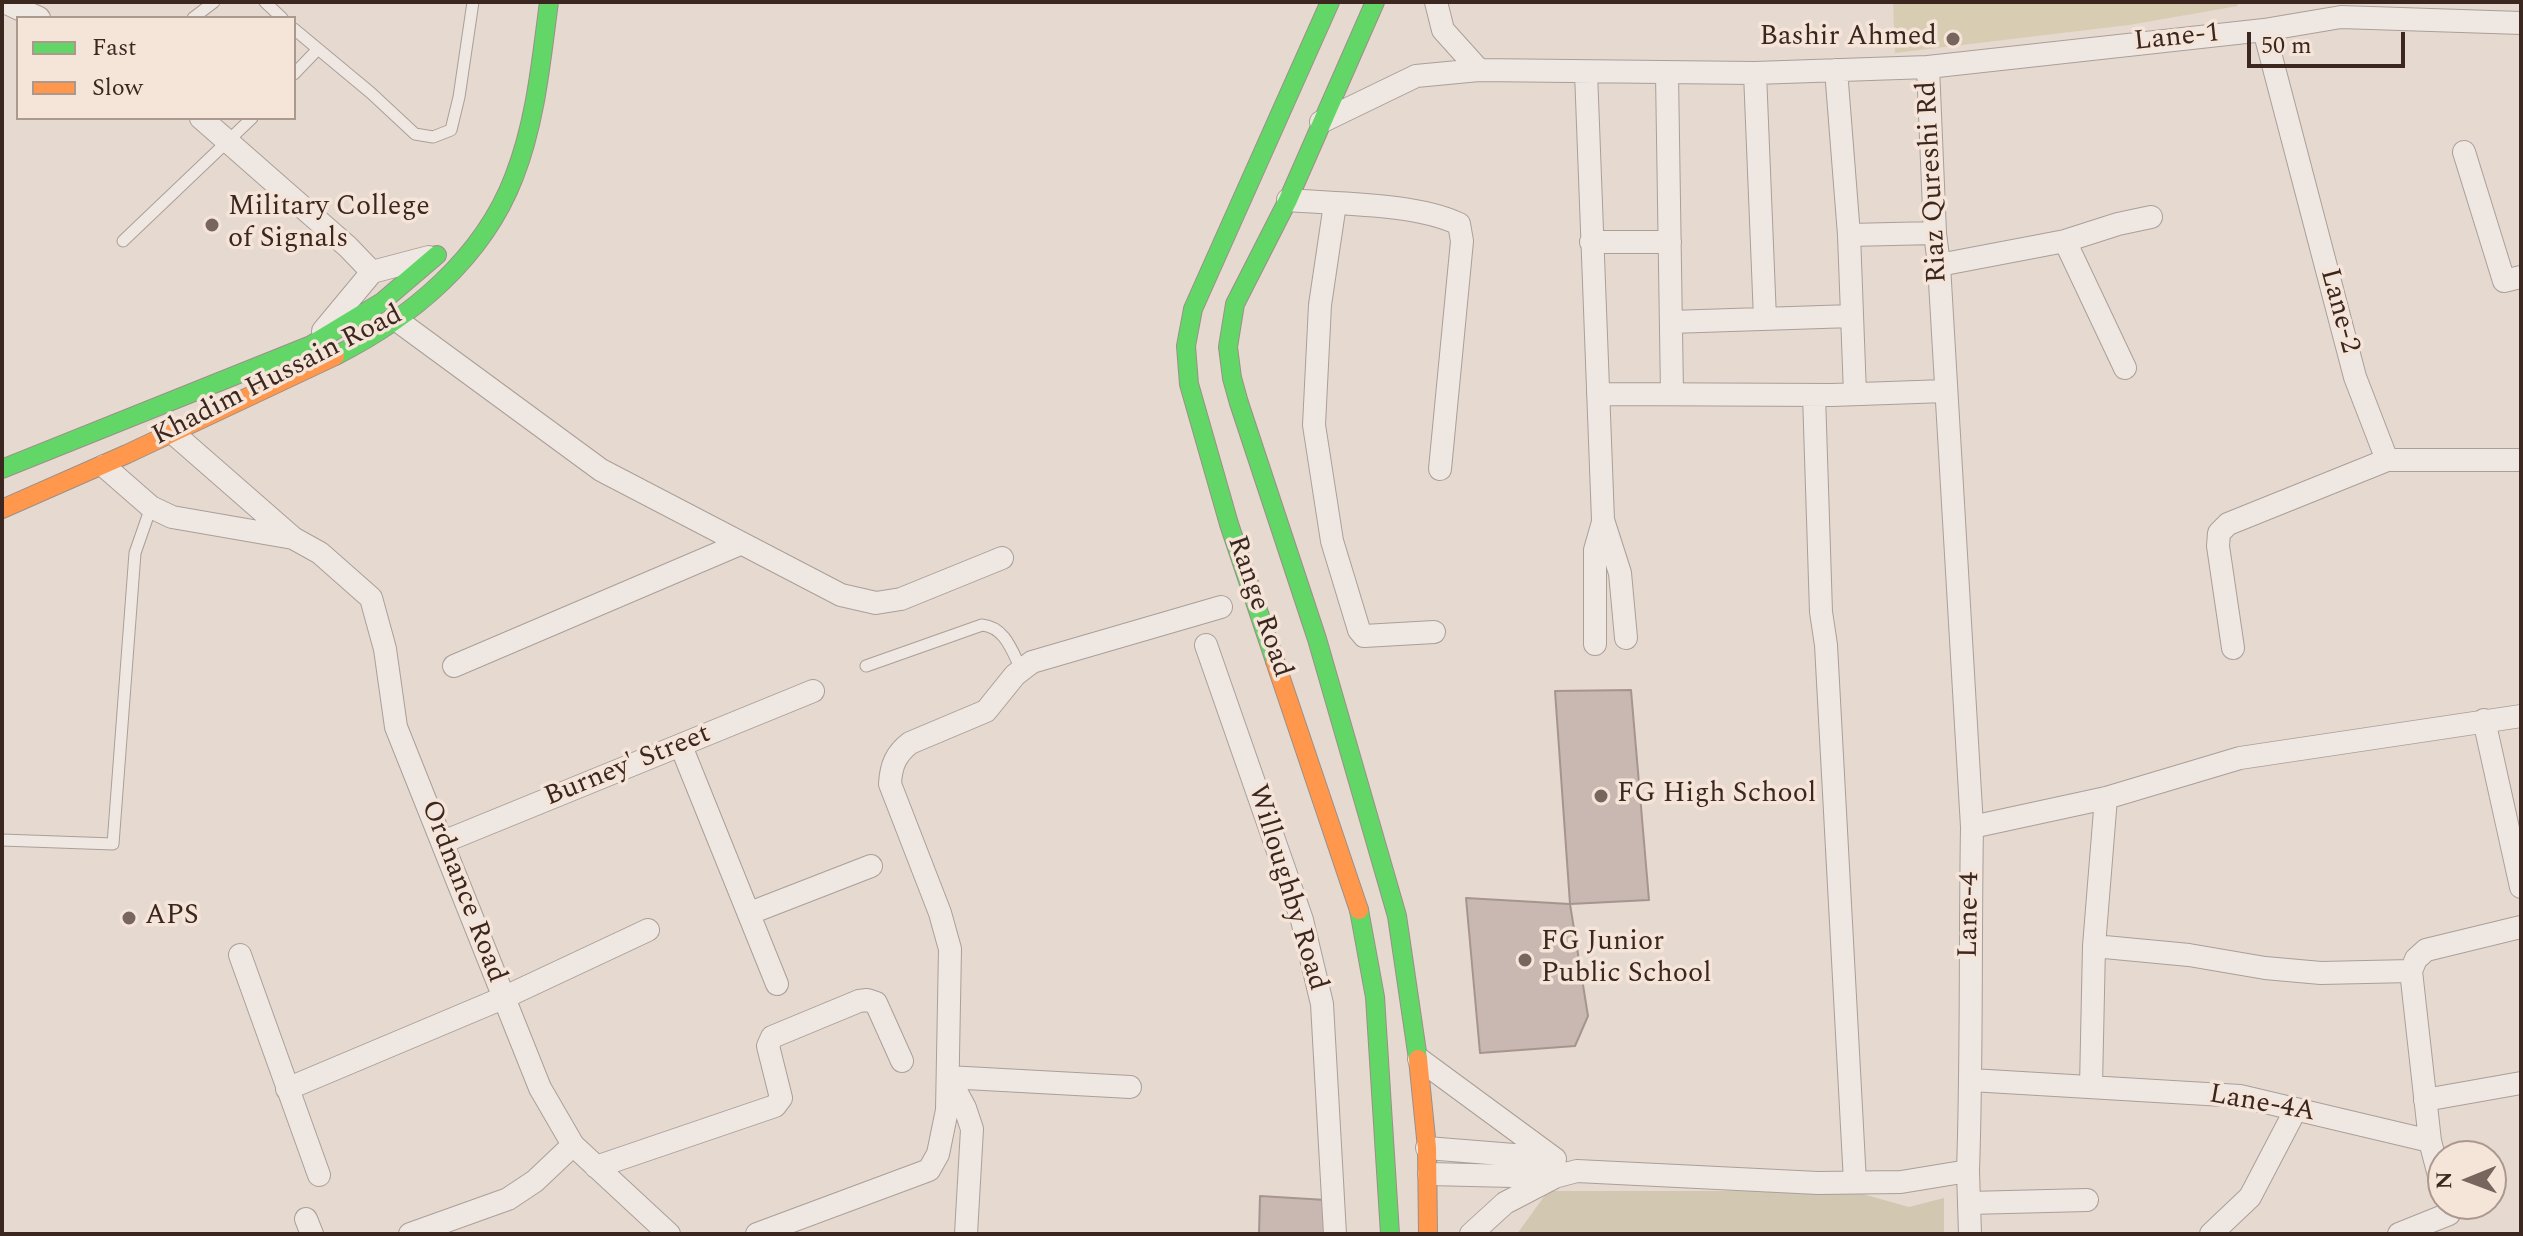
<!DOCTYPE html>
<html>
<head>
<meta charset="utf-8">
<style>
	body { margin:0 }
	#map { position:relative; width:2523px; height:1236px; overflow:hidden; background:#e6d9d0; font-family:Spectral,serif }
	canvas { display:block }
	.frame { position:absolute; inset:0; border:4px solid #3b2620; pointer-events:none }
	.legend { position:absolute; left:16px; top:16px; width:280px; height:104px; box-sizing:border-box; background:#f5e4d8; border:2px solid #ab988e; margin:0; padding:10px 14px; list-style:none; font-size:24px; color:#3b2620 }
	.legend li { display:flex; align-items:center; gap:16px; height:40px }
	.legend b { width:40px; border:2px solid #ab988e }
	.north { position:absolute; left:2427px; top:1140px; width:80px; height:80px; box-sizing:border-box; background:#f5e4d8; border:2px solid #ab988e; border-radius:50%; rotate:269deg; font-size:22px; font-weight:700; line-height:32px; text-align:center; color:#3b2620 }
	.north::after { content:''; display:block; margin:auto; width:28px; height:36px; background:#77655e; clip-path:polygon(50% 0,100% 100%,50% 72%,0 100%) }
	.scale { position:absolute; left:2247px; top:32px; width:158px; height:36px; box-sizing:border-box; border:4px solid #3b2620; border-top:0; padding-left:10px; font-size:24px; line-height:28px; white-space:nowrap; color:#3b2620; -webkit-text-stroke:6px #f5e4d8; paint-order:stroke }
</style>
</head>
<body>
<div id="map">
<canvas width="2523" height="1236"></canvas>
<div class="frame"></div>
<ul class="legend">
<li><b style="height:10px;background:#63d668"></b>Fast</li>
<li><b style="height:10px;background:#ff974d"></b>Slow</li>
</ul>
<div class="north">N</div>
<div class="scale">50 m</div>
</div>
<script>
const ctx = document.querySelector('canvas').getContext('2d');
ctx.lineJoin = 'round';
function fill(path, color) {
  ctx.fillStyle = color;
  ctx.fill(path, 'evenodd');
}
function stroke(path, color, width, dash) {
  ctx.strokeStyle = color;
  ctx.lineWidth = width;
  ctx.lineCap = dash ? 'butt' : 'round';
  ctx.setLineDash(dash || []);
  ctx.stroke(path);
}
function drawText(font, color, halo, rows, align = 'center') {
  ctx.font = font + ' Spectral,serif';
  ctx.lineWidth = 7;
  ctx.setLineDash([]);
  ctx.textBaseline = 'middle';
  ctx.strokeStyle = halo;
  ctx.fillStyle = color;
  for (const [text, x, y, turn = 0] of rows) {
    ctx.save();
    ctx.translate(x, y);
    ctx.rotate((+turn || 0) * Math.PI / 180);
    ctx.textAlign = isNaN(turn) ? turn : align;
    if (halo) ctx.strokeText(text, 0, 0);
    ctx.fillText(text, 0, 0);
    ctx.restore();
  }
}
const green = new Path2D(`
	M1893,2H2236L2238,6L2129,25L1895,53Z`);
const cemetery = new Path2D(`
	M1548,1191H1852L1909,1207L1944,1198V1234H1517Z`);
const building = new Path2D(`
	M1631,690L1649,900L1570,904L1555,691Z
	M1466,898L1570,904L1588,1016L1575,1046L1480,1053Z
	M1260,1196L1326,1200L1325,1234H1259Z`);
const lane = new Path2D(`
	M265,2L282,18
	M193,18L214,2
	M294,29L371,93L415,134L433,137L451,130L459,97L473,2
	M294,74L317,50
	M123,241L252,118
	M866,666L982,625C1005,627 1012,651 1021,669
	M2,840L113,844L135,553L151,507`);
const street = new Path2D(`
	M4,2L39,18
	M1436,2L1443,30L1479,70
	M2264,30L2355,377L2387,460H2521
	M1928,67L2264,30L2341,17L2521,23
	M1836,70L1849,235L1855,394
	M1586,72L1603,520L1620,573L1626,638
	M1755,73L1765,319
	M1667,74L1672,394
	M201,118L348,247L372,272L323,331
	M1321,122L1416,76L1479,70L1755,73L1928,67L1935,233L1939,265L1972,827
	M2464,152L2504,281L2521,277
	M1288,200C1337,204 1416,203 1459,224L1462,241L1440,469
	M1335,204L1320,305L1314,425L1332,541L1359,630L1364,636L1434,632
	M1849,235L1935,233
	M2065,241L2125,368
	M1591,242H1670
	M1939,265L2065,241L2118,224L2151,217
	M372,272L429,257
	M398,321L601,470L841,595L876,603L901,599L1002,558
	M1671,322L1852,316
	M1598,394L1832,395L1945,391
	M1814,395L1821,612L1826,645L1855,1182
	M173,433L292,537
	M104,466L151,507L172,517L293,538L320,553L371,598L385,649L396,727L540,1088L573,1145L669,1234
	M1595,644V550L1603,522
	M1206,645L1302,920L1322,1004L1335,1234
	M2233,648L2218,546L2219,533L2228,524L2387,460
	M454,666L740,544
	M2484,720L2521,887
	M681,746L777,984
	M443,842L813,691
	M750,913L871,866
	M2094,946L2189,955L2265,968L2321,973L2411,971L2416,959L2426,950L2521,927
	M240,955L319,1175
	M2411,971L2430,1141L2443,1191
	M1419,1059L1555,1159
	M948,1077L1130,1087
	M949,1078L965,1108L972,1129L966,1234
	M1971,1080L2240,1096L2430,1141
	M2091,1086L2094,946L2106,798
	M287,1089L503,998L648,930
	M2425,1100L2521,1083
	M1427,1148L1551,1158
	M596,1167L775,1106L781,1098L768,1046L772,1037L859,1001L867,1000L876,1003L902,1061
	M1968,1171L1970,1234
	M1429,1174L1554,1177L1577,1171L1818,1183L1901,1182L1968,1171C1972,1056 1970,942 1972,827L2106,798L2240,758L2521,716
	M1969,1203L2087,1200
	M306,1219L312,1234
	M410,1234L508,1199L535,1181L573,1145
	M757,1234L929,1170L938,1154L947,1110L950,949L940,913L890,784C891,765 896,754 910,743L986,711L1015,675L1032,662L1221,607
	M1471,1234L1505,1203L1553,1178
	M2211,1234L2250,1197L2296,1109
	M2399,1234L2449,1214`);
const fast = new Path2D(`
	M1375,2L1288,200L1235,304L1228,347L1232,378L1239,403L1317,639L1397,916L1418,1059
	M335,356C411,318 483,258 514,177C536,121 541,61 549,2
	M2,469L311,345L382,302L437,255
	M1275,661L1229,524L1189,384L1186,346L1193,309L1330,2
	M1359,910L1375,997L1390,1234`);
const slow = new Path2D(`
	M2,509L127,454L335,356
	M1275,661L1359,910
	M1418,1059L1427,1148L1428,1234`);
const markers = [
	[1953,39,8,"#77655e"],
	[212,225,8,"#77655e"],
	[1601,796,8,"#77655e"],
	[129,918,8,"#77655e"],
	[1525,960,8,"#77655e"]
];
const poiNames = [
	["Bashir Ahmed",1937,39,"right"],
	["Military College",228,209],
	["of Signals",228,241],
	["FG High School",1617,796],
	["APS",145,918],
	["FG Junior",1541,944],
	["Public School",1541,976]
];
const streetNames = [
	["Lane-1",2177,39,-6],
	["Riaz Qureshi Rd",1934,182,-93],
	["Lane-2",2338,311,75],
	["Khadim Hussain Road",278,377,-27],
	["Range Road",1258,607,71],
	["Burney' Street",628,767,-22],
	["Willoughby Road",1286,888,73],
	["Ordnance Road",462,892,69],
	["Lane-4",1971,915,-89],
	["Lane-4A",2262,1105,10]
];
fill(green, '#d8cdb3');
fill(cemetery, '#d2c8b2');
fill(building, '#c9b7b1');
stroke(building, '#a6958f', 2);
stroke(lane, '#ab9f99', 13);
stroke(street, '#ab9f99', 24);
stroke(fast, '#9b8f88', 20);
stroke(slow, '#9b8f88', 20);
stroke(lane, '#eee7e2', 11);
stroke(street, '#eee7e2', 22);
stroke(fast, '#63d668', 18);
stroke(slow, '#ff974d', 18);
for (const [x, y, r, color] of markers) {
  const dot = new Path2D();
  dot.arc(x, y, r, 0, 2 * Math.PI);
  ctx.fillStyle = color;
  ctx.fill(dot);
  stroke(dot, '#f5e4d8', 3);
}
drawText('28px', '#3b2620', '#f5e4d8', poiNames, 'left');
drawText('28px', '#3b2620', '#f5e4d8', streetNames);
</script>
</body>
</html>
